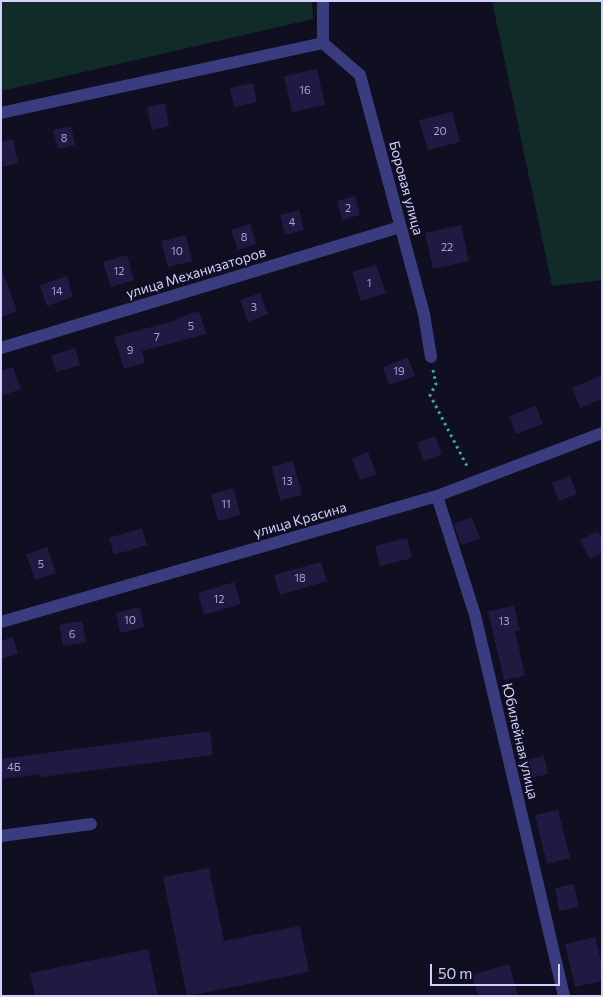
<!DOCTYPE html>
<html>
<head>
<meta charset="utf-8">
<style>
	body { margin:0 }
	#map { position:relative; width:603px; height:997px; overflow:hidden; background:#100e21; font-family:Commissioner,sans-serif }
	canvas { display:block }
	.frame { position:absolute; inset:0; border:2px solid #d2d0fe; pointer-events:none }
	.scale { position:absolute; left:430px; top:964px; width:130px; height:22px; box-sizing:border-box; border:2px solid #d2d0fe; border-top:0; padding-left:6px; font-size:15px; line-height:18px; white-space:nowrap; color:#d2d0fe; -webkit-text-stroke:4px #100e21; paint-order:stroke }
</style>
</head>
<body>
<div id="map">
<canvas width="603" height="997"></canvas>
<div class="frame"></div>
<div class="scale">50 m</div>
</div>
<script>
const ctx = document.querySelector('canvas').getContext('2d');
ctx.lineJoin = 'round';
function fill(path, color) {
  ctx.fillStyle = color;
  ctx.fill(path, 'evenodd');
}
function stroke(path, color, width, dash) {
  ctx.strokeStyle = color;
  ctx.lineWidth = width;
  ctx.lineCap = dash ? 'butt' : 'round';
  ctx.setLineDash(dash || []);
  ctx.stroke(path);
}
function drawText(font, color, halo, rows, align = 'center') {
  ctx.font = font + ' Commissioner,sans-serif';
  ctx.lineWidth = 4;
  ctx.setLineDash([]);
  ctx.textBaseline = 'middle';
  ctx.strokeStyle = halo;
  ctx.fillStyle = color;
  for (const [text, x, y, turn = 0] of rows) {
    ctx.save();
    ctx.translate(x, y);
    ctx.rotate((+turn || 0) * Math.PI / 180);
    ctx.textAlign = isNaN(turn) ? turn : align;
    if (halo) ctx.strokeText(text, 0, 0);
    ctx.fillText(text, 0, 0);
    ctx.restore();
  }
}
const green = new Path2D(`
	M1,1H312L313,19L1,91Z
	M492,1H602V280L552,286Z`);
const building = new Path2D(`
	M317,69L325,105L292,112L284,76Z
	M253,83L257,102L234,107L230,88Z
	M165,103L169,126L152,130L147,107Z
	M452,112L460,142L428,150L419,120Z
	M71,126L75,145L58,149L53,130Z
	M13,139L18,163L3,167L1,142Z
	M355,196L360,215L342,220L337,201Z
	M299,210L304,230L285,235L280,215Z
	M250,224L256,244L238,250L231,230Z
	M461,225L469,261L433,269L425,233Z
	M186,235L192,261L168,267L161,241Z
	M127,255L134,280L111,287L103,262Z
	M376,265L386,293L361,301L352,272Z
	M3,273L17,311L1,317V274Z
	M67,276L73,297L47,306L40,285Z
	M260,293L268,314L248,322L240,300Z
	M199,311L206,334L142,351L145,363L124,369L114,337L177,320V318Z
	M75,348L80,365L56,372L51,356Z
	M408,357L415,376L389,385L383,367Z
	M13,367L21,389L1,396V371Z
	M602,375V399L580,408L572,388Z
	M536,406L543,424L516,434L509,416Z
	M435,436L442,454L424,461L417,443Z
	M368,452L376,474L360,480L352,459Z
	M293,461L302,495L280,500L272,467Z
	M570,476L577,494L559,501L552,483Z
	M234,488L240,515L218,521L211,494Z
	M472,517L480,539L461,545L454,524Z
	M142,528L147,545L114,555L109,538Z
	M598,531L602,539V553L590,559L580,540Z
	M407,538L412,558L380,566L375,546Z
	M47,547L56,573L35,580L26,555Z
	M321,562L327,581L280,595L274,575Z
	M234,582L241,604L204,615L198,593Z
	M514,606L520,631H515L525,676L504,680L488,611Z
	M140,607L144,627L120,633L116,613Z
	M82,621L86,642L63,646L59,625Z
	M13,637L18,654L1,659V641Z
	M210,731L213,755L41,777V774L1,779V759Z
	M544,756L548,774L523,780L519,762Z
	M558,810L570,858L547,864L535,815Z
	M209,868L224,941L300,926L309,972L187,996L163,877Z
	M574,884L579,907L559,911L555,888Z
	M595,937L602,965V981L575,987L565,944Z
	M148,949L158,996H35L30,973Z
	M509,964L518,996H478L472,975Z`);
const path = new Path2D(`
	M433,370L436,384L430,395L468,468`);
const minor = new Path2D(`
	M323,1V43L360,75L424,314L431,357
	M1,113L323,43
	M1,348L400,227
	M437,496L475,615L564,996
	M1,622L437,496L602,433
	M1,836L91,824`);
const numberNames = [
	["16",305,90],
	["20",440,131],
	["8",64,138],
	["2",348,208],
	["4",292,222],
	["8",244,237],
	["22",447,247],
	["10",177,251],
	["12",119,271],
	["1",369,283],
	["14",57,291],
	["3",254,307],
	["5",191,326],
	["7",157,337],
	["9",130,350],
	["19",399,371],
	["13",287,481],
	["11",226,504],
	["5",41,564],
	["18",300,578],
	["12",219,599],
	["10",130,620],
	["13",504,621],
	["6",72,634],
	["4Б",14,767]
];
const streetNames = [
	["Боровая улица",406,188,75],
	["улица Механизаторов",196,273,-17],
	["улица Красина",300,520,-16],
	["Юбилейная улица",520,741,77]
];
fill(green, '#112b29');
fill(building, '#201a42');
stroke(path, '#31b0a1', 3, [2.5, 4]);
stroke(minor, '#3a3c7f', 12);
drawText('11px', '#a6a2cf', null, numberNames);
drawText('14px', '#d2d0fe', '#100e21', streetNames);
</script>
</body>
</html>
